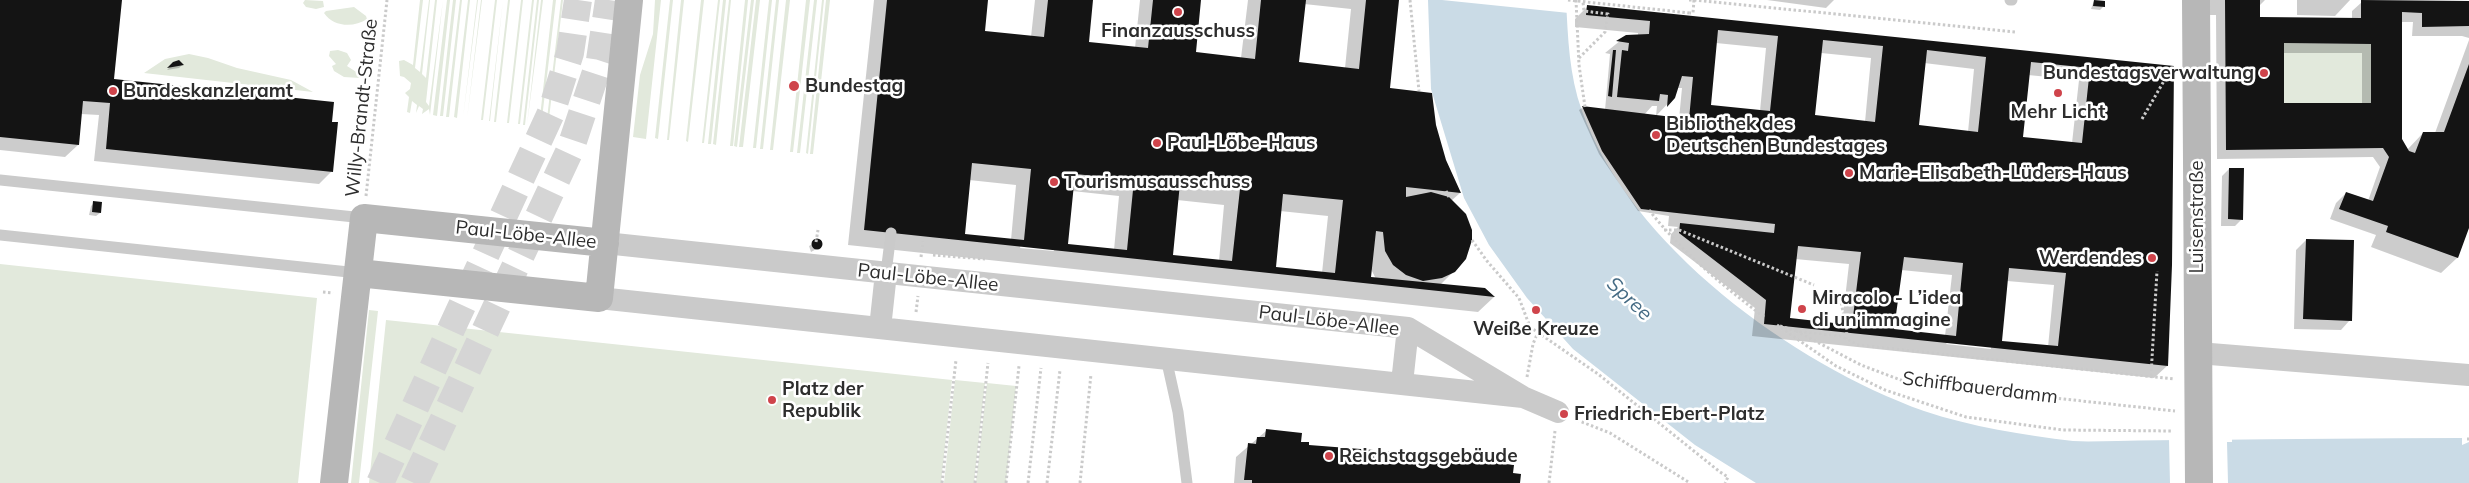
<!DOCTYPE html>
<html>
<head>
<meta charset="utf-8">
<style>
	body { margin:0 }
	canvas { display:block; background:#fff }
</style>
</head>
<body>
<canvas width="2469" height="483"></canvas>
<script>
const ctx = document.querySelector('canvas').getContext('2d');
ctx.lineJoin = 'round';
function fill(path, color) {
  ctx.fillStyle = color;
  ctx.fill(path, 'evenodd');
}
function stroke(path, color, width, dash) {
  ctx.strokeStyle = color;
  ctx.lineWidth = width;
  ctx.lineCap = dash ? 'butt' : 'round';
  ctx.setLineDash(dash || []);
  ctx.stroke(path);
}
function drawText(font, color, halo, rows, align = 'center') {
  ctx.font = font + ' Mulish,sans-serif';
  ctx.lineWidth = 5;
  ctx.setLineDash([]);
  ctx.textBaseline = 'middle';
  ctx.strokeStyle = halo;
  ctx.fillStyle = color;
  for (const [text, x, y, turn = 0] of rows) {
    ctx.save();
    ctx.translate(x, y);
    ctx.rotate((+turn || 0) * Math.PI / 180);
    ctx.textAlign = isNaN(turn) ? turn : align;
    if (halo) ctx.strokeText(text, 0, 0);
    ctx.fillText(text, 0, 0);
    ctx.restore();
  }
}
const green = new Path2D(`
	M305,0L323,1L324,7L316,9L306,7L303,3Z
	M420,0H423L415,68L420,72L429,0H430L422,74L426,78L435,0H437L426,102L429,106L443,0L430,115L429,109L422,114L423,109L419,106L416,113L417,105L412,101L410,113L407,112L409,97L405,93L410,89L411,83L404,77L400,76L399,61L404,60L413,65Z
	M447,0H450L437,116L433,115Z
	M453,0H456L443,116H440Z
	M460,0H462L449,117H446Z
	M468,0H470L457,118L454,117Z
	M477,0H478L463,118Z
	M481,0H482L467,119Z
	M495,0H497L483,120H481Z
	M503,0L490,121H489Z
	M508,0H510L496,122H494Z
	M521,0H523L509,123H507Z
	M532,0H534L520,124H518Z
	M537,0H539L525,125H523Z
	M541,0H543L527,125Z
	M553,0H556L541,127L539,126Z
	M561,0H563L548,127H546Z
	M655,0H661L646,139L633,137L640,75L653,34Z
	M670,0H673L658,139L655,138Z
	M681,0H684L669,140H667Z
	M701,0H704L688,142L686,141Z
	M718,0H720L704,143H702Z
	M723,0H726L711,144H708Z
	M729,0H731L716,145L713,144Z
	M745,0H748L733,146H730Z
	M751,0H754L737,147L734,146Z
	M756,0H760L743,147H739Z
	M769,0H772L756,148H753Z
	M776,0H779L763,149H760Z
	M786,0H790L773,150H770Z
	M806,0H810L793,152H790Z
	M814,0H817L800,153H797Z
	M822,0H824L808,154L806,153Z
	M826,0H830L813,154H810Z
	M354,7L366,16L367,19C354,28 333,27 324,13L326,11Z
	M2284,43L2371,44V103H2284Z
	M338,50L347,53L351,60L347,66L361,75L360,78L344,77L334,71L332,66L336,64L329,56L330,51Z
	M189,54L208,58L237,68L291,80L313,92L144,73L165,59Z
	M0,264L317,298L298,483H0Z
	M369,310L378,311L359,483H351Z
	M386,320L952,380L941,483H369Z
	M955,380L985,383L974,483H944Z
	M987,383L1016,386L1006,483H976Z`);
const water = new Path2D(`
	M1428,0H1566C1568,38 1569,75 1582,111C1630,246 1793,364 1924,411C1972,427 2023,435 2073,441C2088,442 2103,441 2118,441C2146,440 2174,440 2203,440C2289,439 2375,438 2462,438V445L2469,442V483H1756L1695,445L1573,349L1527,298L1489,245L1464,198L1431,89Z`);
const pier = new Path2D(`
	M1442,0H1569V13Z
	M2232,437V442H2227L2228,483H2170L2169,439Z`);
const shadow = new Path2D(`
	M0,0H121L112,80L331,123V172L319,184L94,161L99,115L81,114L78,145L65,157L0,150Z
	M874,0H987L984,32L1031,37L1035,0H1092L1088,43L1135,48L1140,0H1200L1194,54L1241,58L1248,0H1398L1388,89L1435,125L1445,161L1460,193L1451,201L1454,271L1440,285L1484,289L1494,297L1478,312L848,245ZM1304,4L1351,9L1345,68L1298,63ZM969,180L1016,185L1011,240L963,235ZM1072,191L1119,196L1114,250L1066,245ZM1177,200L1224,205L1219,261L1172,256ZM1280,211L1328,216L1322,273L1275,268ZM1021,245L1054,249V251L1020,248ZM1371,269L1376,279L1370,278Z
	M1767,0H1834L1826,8Z
	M2210,0H2265L2259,6V18L2352,19V11L2362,2H2469V38L2462,36H2412L2413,22H2401V139L2407,150L2423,133H2435L2469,40V225L2457,258L2441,273L2371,247L2376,235L2330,219L2336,203L2346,193L2368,201L2380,167L2373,157L2217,159L2216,15H2210ZM2283,53H2362V104L2283,105Z
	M2297,0H2350L2335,16L2297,15Z
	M2094,1L2103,7L2100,10L2091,9Z
	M1588,6L2173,67L2171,265L2167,366L2154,378L1752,336L1755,308L1670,243L1671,234L1678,227L1668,226L1669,216L1638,211L1599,154L1579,110L1582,108L1605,110L1610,54L1605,53L1626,36H1638V33L1575,27V19ZM1716,43L1766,48L1760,111L1709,106ZM1821,53L1871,58L1865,122L1814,116ZM1924,63L1974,69L1968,132L1918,127ZM2028,75L2079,80L2072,143L2022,138ZM1676,88H1682L1679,119L1656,116L1674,97ZM1652,106H1657L1656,116L1644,115ZM1795,259L1849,264L1842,325L1789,319ZM1901,270L1952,275L1945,336L1892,330ZM2007,281L2054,285L2048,347L2000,342ZM1948,342L1991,346V349L1946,344Z
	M174,63L182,65L179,68L167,70Z
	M2229,169L2242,219L2235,226H2221L2222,176Z
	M94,203L100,213L96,216L89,215L91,206Z
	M2306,240L2350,320L2341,330L2294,329L2296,250Z
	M818,241L820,247L811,252L809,246Z
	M1266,431L1308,446L1459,463L1471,453L1504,465L1519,483H1234L1236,457Z`);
const building = new Path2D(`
	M0,0H122L114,79L334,102L332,122H338L333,172L106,149L110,103L83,101L79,145L0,137Z
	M887,0H988L985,31L1044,37L1048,0H1093L1089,42L1148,48L1153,0H1201L1196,52L1255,59L1261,0H1306L1299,62L1359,69L1366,0H1399L1390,88L1432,93L1436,125L1446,160L1461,193L1406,187V197L1431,192L1449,197L1466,214L1472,230V240L1466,259L1455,272L1442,278L1423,281L1406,275L1393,265L1385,251L1383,232L1376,231L1371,277L1485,288L1495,297L864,230ZM972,163L1031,169L1024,240L965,234ZM1075,174L1134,180L1127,250L1068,244ZM1180,183L1240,189L1232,261L1173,255ZM1283,194L1343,200L1335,273L1276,267Z
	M2094,0L2105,1V7L2093,6Z
	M2225,0H2260V17L2361,18V0L2469,1V26L2422,27V13L2402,12V139L2409,151L2415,153L2423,132H2444L2469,64V228L2458,258L2386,232L2388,226L2339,209L2346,192L2373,201L2389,157L2383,148L2226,150ZM2284,43L2371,44V103H2284Z
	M1587,5L2174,66L2172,265L2168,366L1764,324L1766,300L1679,233L1680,223L1774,233L1775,224L1641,209L1602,151L1582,106L1689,119L1693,77L1682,76L1675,98L1667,107L1668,95L1660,94L1659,101L1617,97L1622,50L1628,51L1629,43L1616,41L1626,35L1649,34L1650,21L1586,15ZM1718,30L1778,36L1770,111L1711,105ZM1823,40L1883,46L1875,122L1815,115ZM1927,50L1986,57L1978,132L1919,125ZM2031,62L2090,68L2082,143L2023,137ZM1798,246L1861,252L1852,325L1790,318ZM1904,257L1963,263L1956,336L1894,329ZM2009,268L2066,273L2058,346L2002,341Z
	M1613,50H1616L1612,97L1608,96Z
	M179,60L184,65L167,68L173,62Z
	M2229,168H2244L2243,220L2228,219Z
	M93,201L102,202L101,213L92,212Z
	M811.5 244a5.5 5.5 0 1 1 11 0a5.5 5.5 0 1 1-11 0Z
	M2306,239L2354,240L2352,321L2303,319Z
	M1266,429L1302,433L1301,442H1309V445L1412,453L1411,457L1461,462L1462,459L1470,460V452L1506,456V464L1514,465L1513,473L1521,474L1520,483H1252V480H1244L1248,443L1256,444L1257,437H1265Z`);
const highwayTunnel = new Path2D(`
	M380,483L551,113L570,53L578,0
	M414,483L570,150L600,60L609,0`);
const path = new Path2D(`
	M1410,0L1419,91
	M1576,0L1579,65L1585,107
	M1689,0H1694L1693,13H1690
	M1694,0L2016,32
	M1579,58L1605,32L1608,14L1584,11L1583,2
	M2142,119L2168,74
	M1446,191L1449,197
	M366,196L387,0
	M1649,210C1682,252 1722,285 1764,317
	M1664,230H1679L1814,285
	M1472,240L1487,261L1519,298L1530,327L1598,374L1720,472L1728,477L1725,483
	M816,242L818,230
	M933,255L985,259
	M921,257L923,241
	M323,292L333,293
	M1839,293L1847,330L1846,339
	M916,312L918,296
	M1777,325L1836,366L1885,390L1966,417L2063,430L2173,431
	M1780,326L1796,331L1840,336L1859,345L2174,379
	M1796,331L1861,365L1906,382L2175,411
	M2151,376L2157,271
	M1527,377L1533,344L1538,332
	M1577,420L1610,433L1690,483
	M2467,439H2469
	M942,483L956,360
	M975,483L988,363
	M1006,483L1019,366
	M1028,483L1041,368
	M1047,483L1060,370
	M1080,483L1091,374
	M1549,483L1555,431`);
const lane = new Path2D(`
	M2010,0H2012
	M0,180L364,218
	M0,235L358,273
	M886,273L891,233
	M1166,358L1178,412L1187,483`);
const street = new Path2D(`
	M605,243L1408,328L1402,383
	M599,298L1523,397
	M880,328L886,273
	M1408,328L1523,397L1558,412
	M2198,353L2469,375`);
const secondary = new Path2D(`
	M2196,0L2199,483
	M358,273L599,298L629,0
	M334,483L364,218L605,243`);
const pathBridge = new Path2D(`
	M1568,0L1690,13`);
const markers = [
	[1178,12,5,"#cf444b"],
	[2264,73,5,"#cf444b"],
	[794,86,6,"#cf444b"],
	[113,91,5,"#cf444b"],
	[2058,93,5,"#cf444b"],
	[1656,135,5,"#cf444b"],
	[1157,143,5,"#cf444b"],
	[1849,173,5,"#cf444b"],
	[1054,182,5,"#cf444b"],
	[2152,258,5,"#cf444b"],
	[1802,309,5,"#cf444b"],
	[1536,310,5,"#cf444b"],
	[772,400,5,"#cf444b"],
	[1564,414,5,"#cf444b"],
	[1329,456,5,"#cf444b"]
];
const poiNames = [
	["Finanzausschuss",1178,31,"center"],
	["Bundestagsverwaltung",2254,73,"right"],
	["Bundestag",805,86],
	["Bundeskanzleramt",123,91],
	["Mehr Licht",2058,112,"center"],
	["Bibliothek des",1666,124],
	["Deutschen Bundestages",1666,146],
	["Paul-Löbe-Haus",1167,143],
	["Marie-Elisabeth-Lüders-Haus",1859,173],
	["Tourismusausschuss",1064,182],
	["Werdendes",2142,258,"right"],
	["Miracolo - L’idea",1812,298],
	["di un’immagine",1812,320],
	["Weiße Kreuze",1536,329,"center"],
	["Platz der",782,389],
	["Republik",782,411],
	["Friedrich-Ebert-Platz",1574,414],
	["Reichstagsgebäude",1339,456]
];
const streetNames = [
	["Willy-Brandt-Straße",362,108,-84],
	["Luisenstraße",2197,217,-90],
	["Paul-Löbe-Allee",526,235,6],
	["Paul-Löbe-Allee",928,278,6],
	["Paul-Löbe-Allee",1329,321,7],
	["Schiffbauerdamm",1980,388,7]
];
const waterNames = [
	["Spree",1629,299,43]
];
fill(green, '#e2e9dc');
fill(water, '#cadbe6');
fill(pier, '#fff');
fill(shadow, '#0003');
fill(building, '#141414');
stroke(highwayTunnel, '#d5d5d5', 28, [28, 14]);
stroke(path, '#cacaca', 3, [2.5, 2.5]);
stroke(lane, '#cacaca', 11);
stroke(street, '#cacaca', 22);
stroke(secondary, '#b7b7b7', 28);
stroke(pathBridge, '#cacaca', 3, [2.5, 2.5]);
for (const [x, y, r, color] of markers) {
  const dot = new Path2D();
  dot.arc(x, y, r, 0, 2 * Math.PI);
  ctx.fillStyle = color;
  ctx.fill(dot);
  stroke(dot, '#fff', 2);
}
drawText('bold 19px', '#2d2d2d', '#fff', poiNames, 'left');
drawText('19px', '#2d2d2d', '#fff', streetNames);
drawText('italic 20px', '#456b84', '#fff', waterNames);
</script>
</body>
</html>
